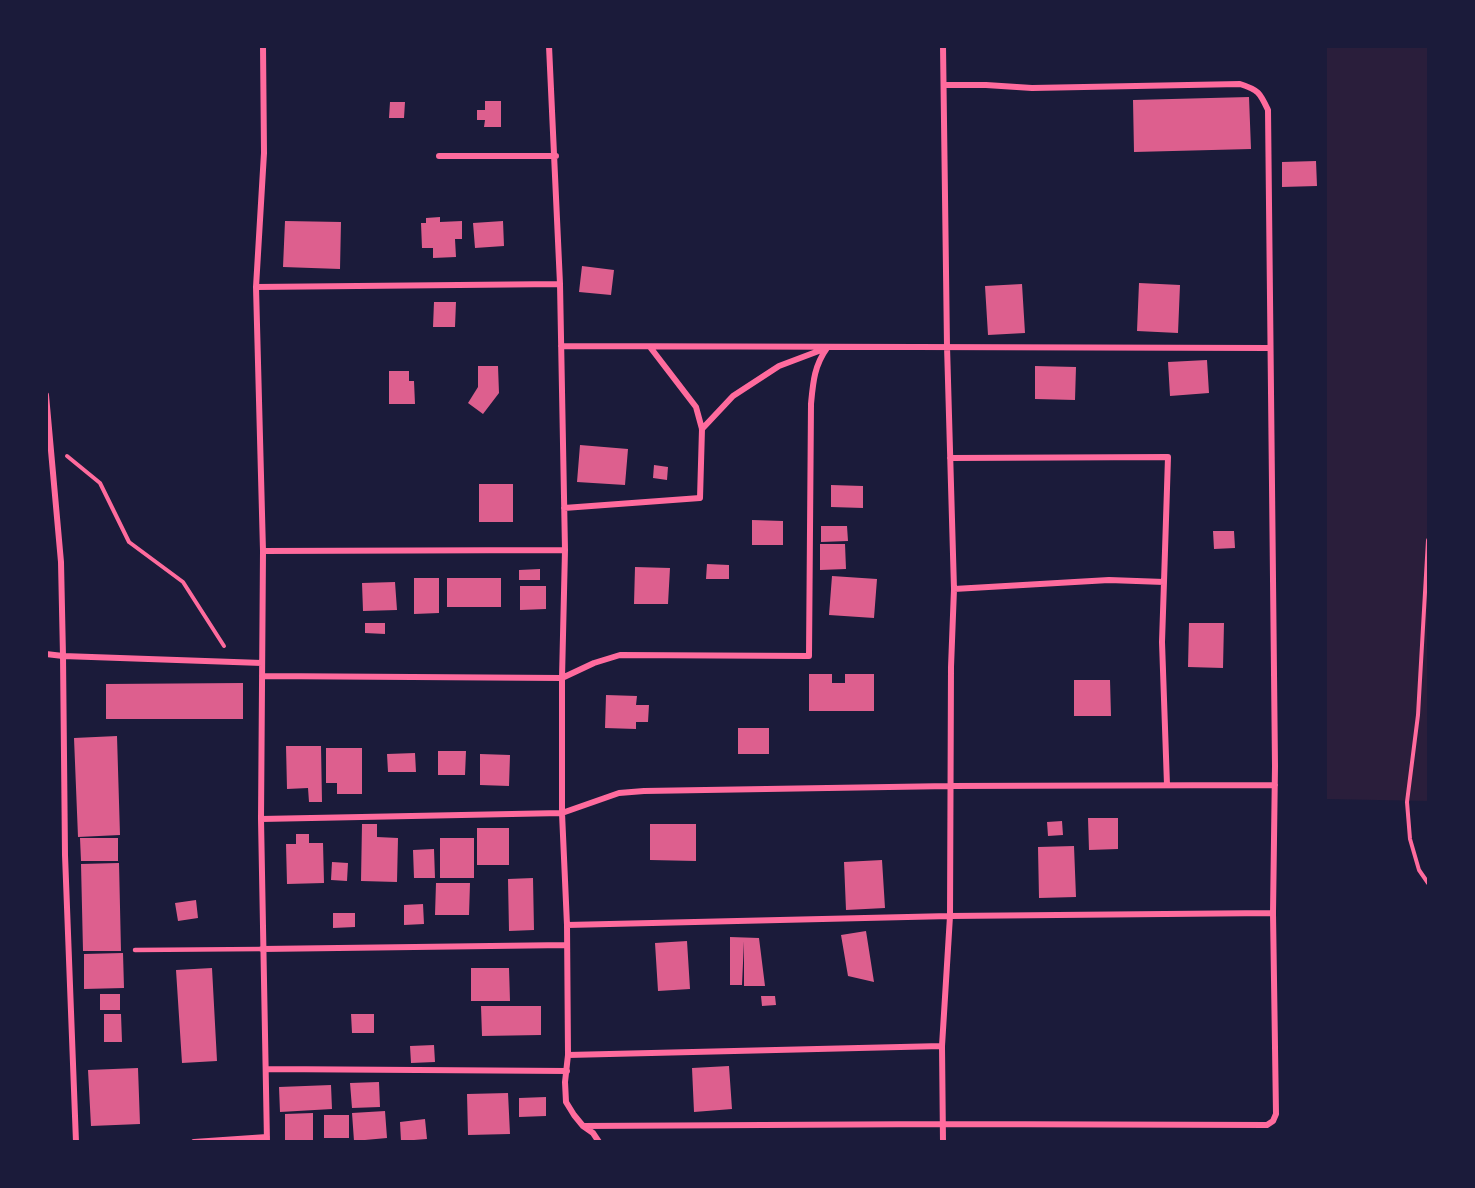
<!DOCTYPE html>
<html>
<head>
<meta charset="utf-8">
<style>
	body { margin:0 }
	#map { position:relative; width:1475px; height:1188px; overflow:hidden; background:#1b1b3a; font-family:Figtree,sans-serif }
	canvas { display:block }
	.frame { position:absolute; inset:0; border:48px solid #1b1b3a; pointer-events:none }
</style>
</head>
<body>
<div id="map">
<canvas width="1475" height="1188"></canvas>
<div class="frame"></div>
</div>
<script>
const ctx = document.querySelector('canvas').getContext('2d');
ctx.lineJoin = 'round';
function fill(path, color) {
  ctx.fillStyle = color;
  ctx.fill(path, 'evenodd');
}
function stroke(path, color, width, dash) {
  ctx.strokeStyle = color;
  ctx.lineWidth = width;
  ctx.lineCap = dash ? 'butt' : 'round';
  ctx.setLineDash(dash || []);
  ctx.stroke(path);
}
const green = new Path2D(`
	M1327,47H1428V801L1327,799Z`);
const building = new Path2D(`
	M1249,97L1251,149L1134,152L1133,100Z
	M485,101H501V127H484L485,120H477V110H485Z
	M390,102H405L404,118H389Z
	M1316,161L1317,186L1282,187V162Z
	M440,217V222L462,221V239H455L456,257L433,258V248H422L421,223H426V218Z
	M285,221L341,222L340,269L283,267Z
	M503,221L504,246L475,248L473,223Z
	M582,266L614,270L611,295L579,292Z
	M1139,283L1180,285L1178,333L1137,331Z
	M1022,284L1025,333L988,335L985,286Z
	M434,302H456L455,327H433Z
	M1207,360L1209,393L1170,396L1168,362Z
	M478,366H498L499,393L483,414L468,403L478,387Z
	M1035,366L1076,367L1075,400L1035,399Z
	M389,371H409V381H414L415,404H389Z
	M580,445L628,449L625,485L577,482Z
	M654,465L668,467L667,480L653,478Z
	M479,484H513V522H479Z
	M831,485L863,486V508L831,507Z
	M752,520L783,521V545H752Z
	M821,526H847L848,541L821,542Z
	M1213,531H1234L1235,548L1214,549Z
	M820,544H845L846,569L820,570Z
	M707,564L729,565V579H706Z
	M635,567L670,568L668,604H634Z
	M540,569V580H519V570Z
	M832,576L877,579L874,618L829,615Z
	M414,578H439V613L414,614Z
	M447,578H501V607H447Z
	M395,582L397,610L363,611L362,583Z
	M520,586H546V609L520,610Z
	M365,623H385V634L365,633Z
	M1189,623H1224L1223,668L1188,667Z
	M809,674H832V683H845V674H874V711H809Z
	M1074,680H1110L1111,716H1074Z
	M243,683V719H106V684Z
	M606,695L637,696L636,705H649L648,722H636V729L605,728Z
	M738,728H769V754H738Z
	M117,736L120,835L78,837L74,738Z
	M286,746H321L322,802H309L308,788L287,789Z
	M326,748H362V794H337V783H326Z
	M438,751H466L465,775H438Z
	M415,753L416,772H388L387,754Z
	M480,754L510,755L509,786L480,785Z
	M1088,818H1118V849L1089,850Z
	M1062,821L1063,835L1048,836L1047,822Z
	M362,824H377V837L398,838L397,882L361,881Z
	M650,824H696V861L650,860Z
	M477,828H509V865H477Z
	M296,834H309V843H323L324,883L287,884L286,844H296Z
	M80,838H118V861H81Z
	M440,838H474V878H440Z
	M1074,846L1076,897L1039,898L1038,847Z
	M434,849L435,878H414L413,850Z
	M882,860L885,908L846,910L844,862Z
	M332,862L348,863L347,881L331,880Z
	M119,863L121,951H83L81,864Z
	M533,878L534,930L509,931L508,879Z
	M436,883H470L469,915H435Z
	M196,900L198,918L178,921L175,903Z
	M423,904L424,924L404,925V905Z
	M333,913H355V927L333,928Z
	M866,931L874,982L848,976L841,935Z
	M730,937L759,938L765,986H744V941L742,985H730Z
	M687,941L690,989L658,991L655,943Z
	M123,953L124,988L84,989V954Z
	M212,968L217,1061L182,1063L176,970Z
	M471,968H509L510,1001H471Z
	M100,994H120V1010H100Z
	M761,996H775L776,1005L762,1006Z
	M481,1006H541V1035L482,1036Z
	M104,1014H121L122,1042H104Z
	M351,1014H374V1033H352Z
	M434,1045L435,1062L411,1063L410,1046Z
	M729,1066L732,1109L694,1112L692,1068Z
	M138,1068L140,1124L91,1126L88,1070Z
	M379,1082L380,1107L352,1108L350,1083Z
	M331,1085L332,1109L280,1112L279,1087Z
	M508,1093L510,1134L468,1135L467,1094Z
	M546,1097V1116L519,1117V1098Z
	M385,1111L387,1138L354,1141L352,1113Z
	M313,1113V1142H285V1114Z
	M324,1115H349V1138H324Z
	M425,1119L427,1139L401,1141L400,1122Z`);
const path = new Path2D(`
	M67,456L100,483L129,542L183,582L224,646
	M1428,540L1418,715L1407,802L1410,839L1419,870L1428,883`);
const service = new Path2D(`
	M135,950L262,949`);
const minor = new Path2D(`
	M263,46L264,153L256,287L263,551L261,819L267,1142
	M549,46L560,284L565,550L562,678V813L567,925L568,1055L565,1082L566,1102L574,1115L583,1126L593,1133L599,1142
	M439,156H556
	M256,287L560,284
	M561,346L1270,348
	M46,395L61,562L63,656L262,663
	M702,429L733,396L779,366L824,349
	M950,458L1168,457L1164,582
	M564,508L700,498L702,429L696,407L650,347
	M263,551L565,550
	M954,589L1109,580L1164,582L1162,642L1167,785
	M46,654L63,656L65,855L76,1142
	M262,676L562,678L594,663L620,655L809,656L811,404C813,383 814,366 827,348
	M261,819L562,813L619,793L644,791L950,786L1275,785
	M567,925L950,916L1273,913L1275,766L1268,110C1260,93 1259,90 1240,84L1032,88L986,85H945
	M262,949L567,945
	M568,1055L942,1046
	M267,1069L567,1071
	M583,1126L944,1124L1267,1125L1273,1121L1276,1114L1273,913
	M194,1142L267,1137
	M943,1142L942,1046L950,916L951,667L954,589L947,346L943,46`);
fill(green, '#2a1e3b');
fill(building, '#dd5f8e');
stroke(path, '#ff6b9d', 4);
stroke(service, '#ff6b9d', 4.5);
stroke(minor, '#ff6b9d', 6);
</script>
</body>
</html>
